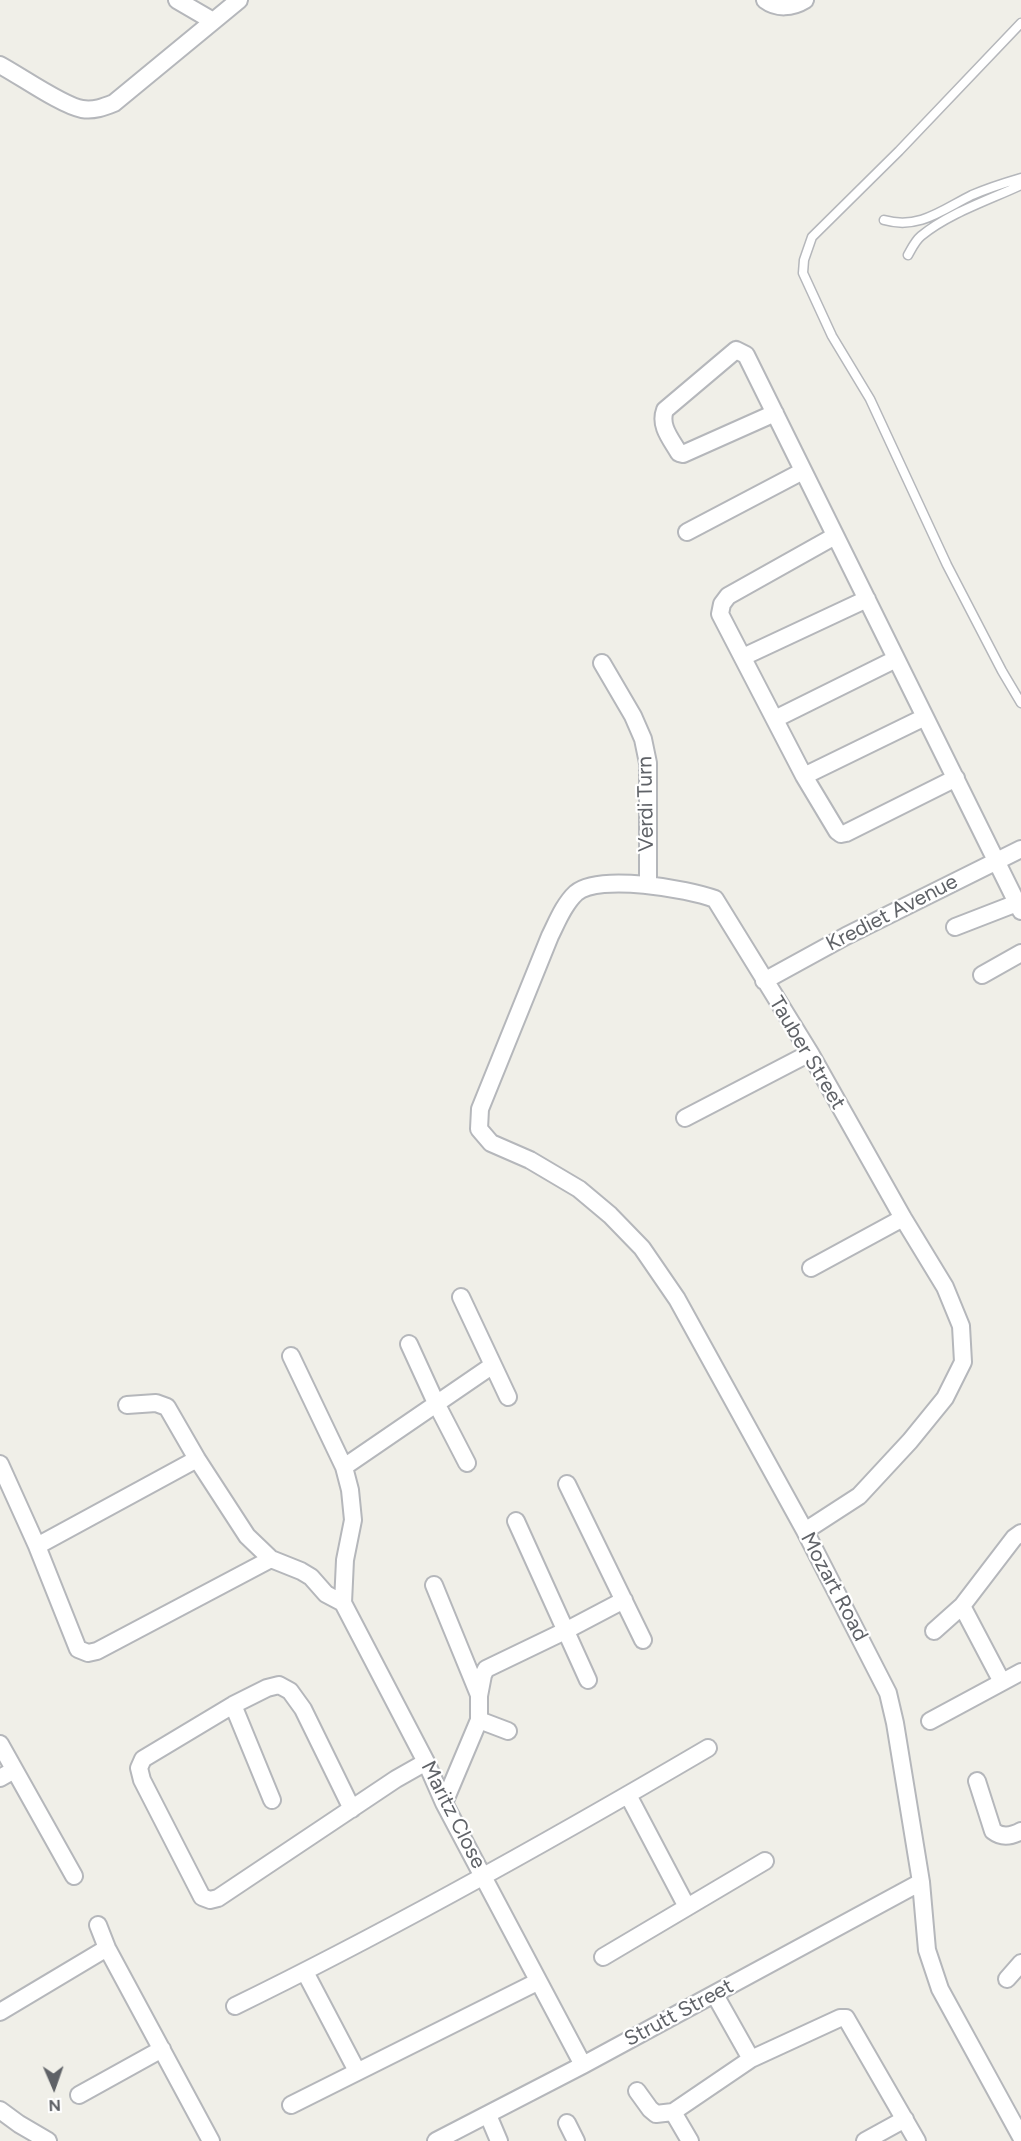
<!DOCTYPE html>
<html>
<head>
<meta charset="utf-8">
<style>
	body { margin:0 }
	#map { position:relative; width:1021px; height:2141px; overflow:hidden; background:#f0efe8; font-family:Figtree,sans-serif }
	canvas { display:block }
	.north { position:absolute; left:24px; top:2057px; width:60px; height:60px; -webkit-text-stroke:4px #fff; paint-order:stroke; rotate:178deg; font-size:16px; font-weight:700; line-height:24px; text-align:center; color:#5f6267 }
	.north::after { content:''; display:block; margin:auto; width:21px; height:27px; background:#5f6267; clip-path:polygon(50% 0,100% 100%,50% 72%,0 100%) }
</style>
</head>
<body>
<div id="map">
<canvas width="1021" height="2141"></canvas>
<div class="north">N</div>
</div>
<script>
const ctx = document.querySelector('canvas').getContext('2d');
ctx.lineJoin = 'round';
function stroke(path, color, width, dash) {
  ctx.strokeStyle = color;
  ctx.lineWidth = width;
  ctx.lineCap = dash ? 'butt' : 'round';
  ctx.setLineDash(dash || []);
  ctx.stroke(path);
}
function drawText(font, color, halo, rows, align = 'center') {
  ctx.font = font + ' Figtree,sans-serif';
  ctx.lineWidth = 4.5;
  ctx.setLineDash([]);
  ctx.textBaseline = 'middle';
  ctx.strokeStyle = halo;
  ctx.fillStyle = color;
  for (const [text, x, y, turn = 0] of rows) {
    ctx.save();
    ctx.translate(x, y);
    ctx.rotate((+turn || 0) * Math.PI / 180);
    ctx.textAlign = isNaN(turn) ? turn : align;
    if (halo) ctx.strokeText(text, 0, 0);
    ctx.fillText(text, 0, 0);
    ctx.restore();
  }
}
const service = new Path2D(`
	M1021,23L899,151L812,237L804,260L803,273L832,336L870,399L947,565L1002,671L1021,703
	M884,220C919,230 942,210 972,195C988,188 1004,183 1021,178
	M908,255C912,248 915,241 921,236C949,213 989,200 1021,185`);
const minor = new Path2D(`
	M177,0L213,21
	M765,0C777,9 792,8 805,0
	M0,65C19,75 63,106 82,109C94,111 104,107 114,103L239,0
	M775,413L683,454L679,453C671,439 659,426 665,410L736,350L746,355L1021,911
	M687,532L803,471
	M835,536L728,596L722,604L720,614L804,776L837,831L841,834L846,833L956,778
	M743,657L867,599
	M602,663L633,716L643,739L648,763V884
	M775,719L896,659
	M804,776L925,717
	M955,927L1017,903
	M982,975L1021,953
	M764,981L846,936L1021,849
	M685,1118L810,1053
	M811,1268L903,1218
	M461,1297L508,1397
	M409,1344L436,1403L467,1463
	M291,1356L344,1467L350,1490L353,1520L345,1560L343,1603L426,1762L444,1803L583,2065
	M127,1405L156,1403L167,1407L197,1459L247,1536L271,1559L301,1571L311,1577L326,1594L343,1603
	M0,1464L37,1546L78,1649L88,1653L97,1651L271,1559
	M344,1467L493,1365
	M567,1484L643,1640
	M516,1521L588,1680
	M805,1531L859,1496L910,1441L945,1398L963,1362L961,1326L945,1287L903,1218L810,1053L715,899C688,889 599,873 576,893C564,904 557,922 550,936L480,1109L479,1129L491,1143L530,1160L579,1189L610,1215L642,1248L677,1299L805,1531L888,1693L895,1723L921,1882L927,1950L940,1989L1021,2137
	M37,1546L197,1459
	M434,1585L479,1695
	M962,1606L1002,1682
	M934,1631L962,1606L1014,1538L1021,1533
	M233,1705L272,1800
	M479,1720L508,1731
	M930,1721L1021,1672
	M0,1744L74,1876
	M0,1778L14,1770
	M977,1781L993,1831C1002,1838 1012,1836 1021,1831
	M628,1795L687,1907
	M444,1803L479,1720V1696L483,1675L486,1669L567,1630L624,1600
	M352,1809L303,1709L290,1691L279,1685L267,1688L233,1705L143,1759L139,1768L142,1780L202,1897L210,1900L218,1898L396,1779L426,1762
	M98,1925L107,1948L211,2141
	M603,1957L765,1861
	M305,1972L357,2071
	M1007,1979L1021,1963
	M715,1995L751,2059
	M235,2006C397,1927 553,1839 708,1748
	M0,2012L107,1948
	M637,2091L650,2109L656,2114L673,2112L751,2059L840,2018H846L917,2141
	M79,2095L162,2049
	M291,2105L537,1982
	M0,2110L19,2124L48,2141
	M673,2112L690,2141
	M488,2115L499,2141
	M567,2123L576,2141
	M436,2141L583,2065L921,1882
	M865,2141L905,2119`);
const streetNames = [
	["Verdi Turn",646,804,-91],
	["Krediet Avenue",892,913,-27],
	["Tauber Street",807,1053,59],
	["Mozart Road",834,1587,62],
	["Maritz Close",453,1815,63],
	["Strutt Street",679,2013,-28]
];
stroke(service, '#b5b7bb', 11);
stroke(minor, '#b5b7bb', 20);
stroke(service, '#fff', 8);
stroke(minor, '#fff', 16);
drawText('21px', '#5f6267', '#fff', streetNames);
</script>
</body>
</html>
